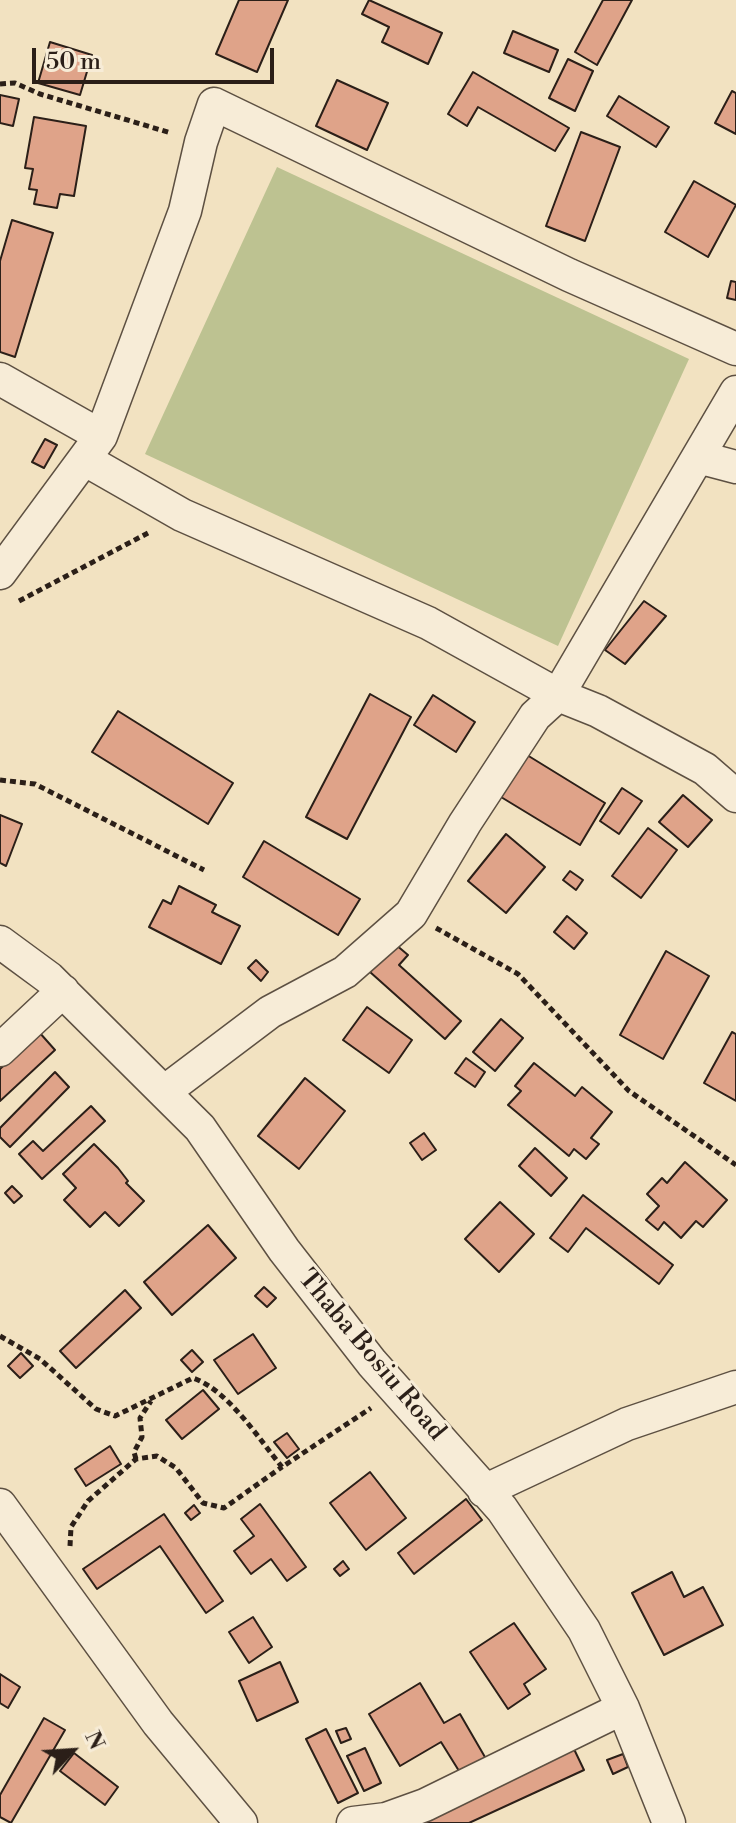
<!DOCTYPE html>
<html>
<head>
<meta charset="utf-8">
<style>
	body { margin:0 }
	#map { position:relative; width:736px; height:1823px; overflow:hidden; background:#f2e2c1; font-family:"Libre Bodoni",serif }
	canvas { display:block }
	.north { position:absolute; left:32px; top:1711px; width:80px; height:80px; -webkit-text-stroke:6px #f7ecd7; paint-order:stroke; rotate:65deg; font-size:22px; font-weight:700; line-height:32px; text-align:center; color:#2b1f18 }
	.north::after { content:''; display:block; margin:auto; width:28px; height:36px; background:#2b1f18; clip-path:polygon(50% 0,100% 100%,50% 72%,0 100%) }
	.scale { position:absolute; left:32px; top:48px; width:242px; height:36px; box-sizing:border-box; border:4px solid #2b1f18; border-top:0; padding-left:10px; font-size:24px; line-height:28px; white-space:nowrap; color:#2b1f18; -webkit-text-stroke:6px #f7ecd7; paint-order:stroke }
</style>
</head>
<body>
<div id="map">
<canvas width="736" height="1823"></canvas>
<div class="north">N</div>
<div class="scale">50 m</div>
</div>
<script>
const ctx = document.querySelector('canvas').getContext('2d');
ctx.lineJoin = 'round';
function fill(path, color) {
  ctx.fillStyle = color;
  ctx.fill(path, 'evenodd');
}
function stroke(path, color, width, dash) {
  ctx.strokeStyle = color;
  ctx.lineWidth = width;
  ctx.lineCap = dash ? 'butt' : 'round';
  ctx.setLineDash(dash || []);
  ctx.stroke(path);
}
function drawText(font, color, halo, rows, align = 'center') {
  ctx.font = font + ' "Libre Bodoni",serif';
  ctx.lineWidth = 6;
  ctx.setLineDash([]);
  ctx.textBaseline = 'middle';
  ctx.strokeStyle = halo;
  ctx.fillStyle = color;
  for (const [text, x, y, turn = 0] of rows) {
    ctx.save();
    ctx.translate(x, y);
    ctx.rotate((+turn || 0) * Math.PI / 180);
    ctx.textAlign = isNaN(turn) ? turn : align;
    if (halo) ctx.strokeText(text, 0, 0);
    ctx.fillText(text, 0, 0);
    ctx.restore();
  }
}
const green = new Path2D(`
	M277,167L689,359L558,646L145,454Z`);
const building = new Path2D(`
	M239,0H288L257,72L216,54Z
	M369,0L442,33L428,64L382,42L389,27L362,14Z
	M603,0H632L597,65L575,52Z
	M513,31L558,50L549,72L504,53Z
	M50,42L92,55L80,95L38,83Z
	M568,59L593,71L575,111L549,98Z
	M473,72L569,128L555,151L478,107L467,126L448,114Z
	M337,80L388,103L367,150L316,126Z
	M732,91L736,93V134L715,123Z
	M0,95L19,99L13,126L0,123Z
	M619,96L669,127L656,147L607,116Z
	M34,117L86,126L74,196L60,194L57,208L34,204L37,190L29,189L33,169L25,168Z
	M581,132L620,147L585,241L546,226Z
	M694,181L736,205L708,257L665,232Z
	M12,220L53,233L15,357L0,352V261Z
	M731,281L736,282V300L727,298Z
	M45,439L57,445L44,468L32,462Z
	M644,601L666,616L625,664L605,650Z
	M370,694L411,717L347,839L306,817Z
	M433,695L475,722L456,752L414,725Z
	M118,711L233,783L208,824L92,752Z
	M527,755L605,803L580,845L501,797Z
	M622,788L642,801L619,834L600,821Z
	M683,795L712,820L688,847L659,822Z
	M0,815L22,824L6,866L0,863Z
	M648,828L677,850L641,898L612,876Z
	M506,834L545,867L506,913L468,881Z
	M264,841L360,899L338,935L243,877Z
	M570,871L583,880L576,890L563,880Z
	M179,886L216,905L212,912L240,926L221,964L149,927L163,900L171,904Z
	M567,916L587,933L574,949L554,932Z
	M395,944L408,955L399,965L461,1021L445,1039L370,972Z
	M666,951L709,976L663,1059L620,1035Z
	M256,960L268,972L261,981L248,968Z
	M367,1007L412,1040L389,1073L343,1040Z
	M501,1019L523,1038L495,1071L473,1052Z
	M39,1032L55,1050L0,1101V1069Z
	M732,1032L736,1034V1101L704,1083Z
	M466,1058L485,1072L475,1087L455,1073Z
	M534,1063L575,1096L582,1087L612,1112L591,1138L599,1144L586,1159L574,1149L569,1156L508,1105L521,1091L515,1086Z
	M55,1072L69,1087L10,1147L0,1137V1128Z
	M305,1078L345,1111L299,1169L258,1136Z
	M91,1106L105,1121L42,1179L19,1154L33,1141L43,1151Z
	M424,1133L436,1150L422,1160L410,1143Z
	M94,1144L118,1168L128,1181L126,1183L144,1201L119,1226L105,1212L90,1227L64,1200L76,1188L63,1174Z
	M535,1148L567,1178L551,1196L519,1166Z
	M685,1162L727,1200L703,1227L696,1221L681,1238L664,1222L658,1230L646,1220L659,1206L647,1194L662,1178L667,1183Z
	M12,1186L22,1196L14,1203L5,1193Z
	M583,1195L673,1265L659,1284L586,1228L568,1252L550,1238Z
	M500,1202L534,1234L499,1272L465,1239Z
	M208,1225L236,1258L172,1315L144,1282Z
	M264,1287L276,1298L267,1307L255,1296Z
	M125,1290L141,1308L76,1368L60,1351Z
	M253,1334L276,1368L238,1394L214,1360Z
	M192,1350L203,1362L192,1372L181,1360Z
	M21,1353L33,1366L20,1378L8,1366Z
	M203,1390L219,1409L182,1439L166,1420Z
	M287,1433L299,1449L287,1458L274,1442Z
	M110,1446L121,1464L86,1486L75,1469Z
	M370,1472L406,1518L366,1550L330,1503Z
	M466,1499L482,1520L414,1574L398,1553Z
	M260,1504L306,1567L287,1581L271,1559L251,1574L234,1551L254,1536L241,1519Z
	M194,1505L200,1513L191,1520L185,1513Z
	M164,1514L223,1601L206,1613L160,1546L97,1589L83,1569Z
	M343,1561L349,1569L340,1576L334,1569Z
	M672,1572L684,1597L703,1587L723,1625L664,1655L632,1593Z
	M253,1617L272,1647L249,1663L229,1632Z
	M514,1623L546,1669L524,1684L530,1694L508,1709L470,1652Z
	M280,1662L298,1702L257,1721L239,1681Z
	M0,1674L20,1687L8,1708L0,1703Z
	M420,1683L444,1723L460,1714L489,1764L464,1779L441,1742L400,1766L369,1714Z
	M44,1718L65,1730L11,1823L0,1817V1795Z
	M346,1728L351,1739L341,1743L336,1731Z
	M326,1729L358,1793L338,1803L306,1739Z
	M573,1747L584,1770L469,1823H408Z
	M365,1748L381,1783L364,1791L347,1756Z
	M74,1753L118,1787L105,1805L60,1771Z
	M623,1754L628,1767L613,1774L607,1760Z`);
const path = new Path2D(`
	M0,84L15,83L40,94L171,133
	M19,601L148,533
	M0,780L35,784L204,870
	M436,928L518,974L629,1091L736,1165
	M0,1336L40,1359L96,1409L115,1416L193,1378C228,1390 259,1439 282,1467L371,1408
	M136,1459L134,1452L142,1437L140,1418L151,1401
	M70,1546L71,1527L88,1501L136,1459L157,1456L176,1468L203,1503L224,1508L282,1467`);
const minor = new Path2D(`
	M0,379L101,436
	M698,457L736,467
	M84,459L182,515L428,623L558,695L598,711L705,769L736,796
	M0,573L101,436L185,211L201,142L214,104L569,275L736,349
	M0,942L49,978L200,1128L284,1250L372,1363L502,1509L584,1630L623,1708L669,1823
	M0,1050L63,991
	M164,1092L270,1012L345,972L411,914L465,823L535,716L558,695L736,392
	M484,1491L627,1424L736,1387
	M0,1505L158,1723L241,1823
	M353,1823L386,1819L425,1805L623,1708`);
const streetNames = [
	["Thaba Bosiu Road",371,1356,50]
];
fill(green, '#bdc291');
fill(building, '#dfa389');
stroke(building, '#2b1f18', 2);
stroke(minor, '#5d5042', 35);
stroke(path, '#2b1f18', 5, [6, 4]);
stroke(minor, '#f7ecd7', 32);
drawText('26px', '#2b1f18', '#f7ecd7', streetNames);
</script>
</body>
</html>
